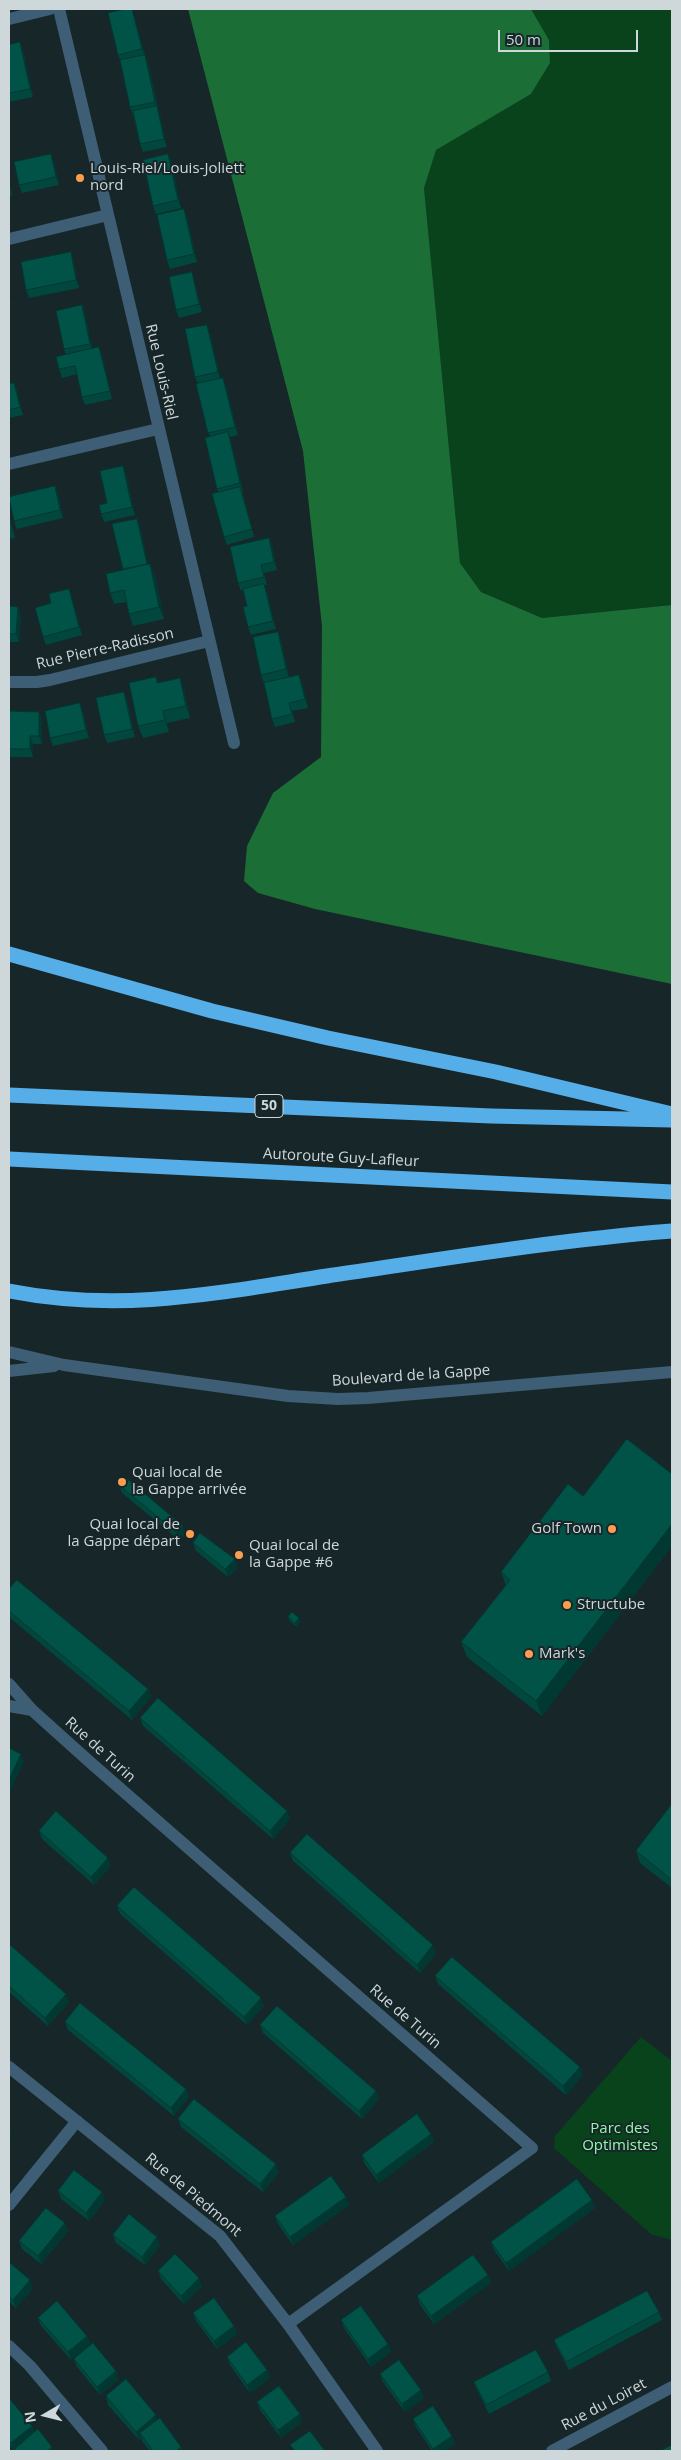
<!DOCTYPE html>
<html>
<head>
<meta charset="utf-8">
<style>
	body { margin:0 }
	#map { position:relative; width:681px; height:2460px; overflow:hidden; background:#172629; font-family:"Open Sans",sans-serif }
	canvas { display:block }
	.frame { position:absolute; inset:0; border:10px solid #ced7d9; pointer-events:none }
	.north { position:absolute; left:20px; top:2390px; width:50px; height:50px; -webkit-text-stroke:4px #172629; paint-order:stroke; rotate:262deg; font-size:14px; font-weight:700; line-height:20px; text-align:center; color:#ced7d9 }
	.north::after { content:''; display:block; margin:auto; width:18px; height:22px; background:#ced7d9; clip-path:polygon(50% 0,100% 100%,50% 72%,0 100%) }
	.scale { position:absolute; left:498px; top:30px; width:140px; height:22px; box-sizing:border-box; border:2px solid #ced7d9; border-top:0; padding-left:6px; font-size:15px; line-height:18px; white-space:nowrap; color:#ced7d9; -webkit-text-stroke:4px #172629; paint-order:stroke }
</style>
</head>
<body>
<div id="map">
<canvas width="681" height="2460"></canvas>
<div class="frame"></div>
<div class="north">N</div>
<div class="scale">50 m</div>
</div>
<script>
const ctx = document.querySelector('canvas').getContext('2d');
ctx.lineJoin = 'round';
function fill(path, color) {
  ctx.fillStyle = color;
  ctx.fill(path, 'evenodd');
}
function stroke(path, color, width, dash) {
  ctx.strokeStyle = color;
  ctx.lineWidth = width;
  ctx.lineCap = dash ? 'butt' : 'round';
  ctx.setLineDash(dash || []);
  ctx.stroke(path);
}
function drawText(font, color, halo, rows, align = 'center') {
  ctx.font = font + ' "Open Sans",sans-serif';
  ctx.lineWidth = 4;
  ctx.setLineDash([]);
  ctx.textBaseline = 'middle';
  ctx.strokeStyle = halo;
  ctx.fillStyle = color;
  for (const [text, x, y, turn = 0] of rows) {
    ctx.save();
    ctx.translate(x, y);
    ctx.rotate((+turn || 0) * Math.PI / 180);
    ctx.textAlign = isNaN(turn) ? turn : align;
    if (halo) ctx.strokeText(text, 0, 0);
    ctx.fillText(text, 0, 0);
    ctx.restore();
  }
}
const green = new Path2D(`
	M531,9H672V605L542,618L481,592L460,563L424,188L435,150L531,94L550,63L549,40Z
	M641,2037L672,2061V2240L651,2234L554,2148L555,2136Z`);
const forest = new Path2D(`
	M188,9H531L549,40L550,63L531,94L436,150L424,188L460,563L481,592L542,618L672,605V984L315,909L258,893L244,881L247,846L273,793L321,757L322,626L303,451Z`);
const minor = new Path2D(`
	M59,9L234,743
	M9,19L50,9
	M9,239L108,215
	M9,464L158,429
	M9,682H37L50,680L209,641
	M9,1352L64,1365L288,1396L338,1399L368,1398L672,1372
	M9,1371L54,1366
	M9,1684L32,1710L91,1763L532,2148L288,2324
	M9,1706L32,1710
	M9,2067L220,2236L288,2324L377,2451
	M9,2205L77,2121
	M9,2346L30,2366L102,2451
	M552,2451L672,2387`);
const highway = new Path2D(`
	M9,954L212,1011L328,1038L496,1072L672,1114
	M9,1095L491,1116L671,1120
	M9,1159L672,1192
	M9,1291C122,1313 216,1293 327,1276C442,1259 557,1240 672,1231`);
const wall = new Path2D(`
	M132,9L145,55L148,63L167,147L143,152L140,144L133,115L130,107L120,60L118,55Z
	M9,45L23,50L33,97L9,102Z
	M168,154L171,162L181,208L156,214L153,206Z
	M54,162L59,185L22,193L19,185Z
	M9,181L12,195L9,196Z
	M184,209L187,217L197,262L170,269L167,260Z
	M71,252L73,260L79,288L29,298L26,290Z
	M194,280L202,312L179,318L176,310Z
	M9,295L11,305L9,306Z
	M82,305L85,313L92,348L102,355L112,399L85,405L82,397L77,374L62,378L59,369L66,355L64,349Z
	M210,333L220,379L226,386L238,435L230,437L243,491H242L254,537L227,545L224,537L218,492L217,489L210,437L198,384L195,377Z
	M14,383L17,391L23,415L9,418V384Z
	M123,466L126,474L135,515L104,522L101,514L107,503Z
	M58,494L63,518L17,529L14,521Z
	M9,514L15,538L9,539Z
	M137,519L140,527L148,565L150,564L155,576L164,619L133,626L129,614L126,602L114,604L110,593L123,570L112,524Z
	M269,538L272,546L277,570L264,573L267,585H264L267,592L276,629L251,635L248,627L247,606L243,590L241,591L238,583Z
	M69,589L72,597L82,635L46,645L43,637L51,603Z
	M9,606L21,615L19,642H9Z
	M278,632L281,640L289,677L302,683L308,708L292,711L295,722L275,727L272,719L264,683L261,675Z
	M156,677L158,683L184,690L190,718L167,723L169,732L143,738L138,726Z
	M127,700L135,737L107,743L104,735Z
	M9,711L39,712L42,720V744H33V757H9Z
	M83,712L89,738L53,746L50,738Z
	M672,1474V1546L542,1716L467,1657L461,1642L506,1586L501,1572L583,1496Z
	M119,1485L186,1534L179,1540L122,1493Z
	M193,1543L238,1567L228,1577L196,1551Z
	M9,1589L148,1689L151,1697L132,1720L9,1617Z
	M288,1617L299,1618L300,1622L297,1627L290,1621Z
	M140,1718L287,1811L290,1819L273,1839L143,1726Z
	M672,1804V1888L640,1863L636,1851Z
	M39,1831L111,1866L94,1885L42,1839Z
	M290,1853L436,1954L420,1973L293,1861Z
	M117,1906L264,2006L247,2025L120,1914Z
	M9,1944L66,1994L69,2002L48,2026L9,1992Z
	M435,1976L583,2075L566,2095L438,1984Z
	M65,2022L186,2089L189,2097L174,2116L68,2030Z
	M260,2025L376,2091L379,2099L362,2119L263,2033Z
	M178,2119L279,2172L263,2192L181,2127Z
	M431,2134L434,2142L379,2183L364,2163L362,2155Z
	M58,2191L102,2192L105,2200L89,2221L61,2199Z
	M346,2197L349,2205L293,2245L278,2224L275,2216Z
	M592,2200L595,2208L509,2271L494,2250L491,2242Z
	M65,2223L68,2231L41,2264L22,2249L19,2241Z
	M113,2235L160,2245L145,2265L116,2243Z
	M9,2262L33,2288L16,2308L9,2302Z
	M158,2271L202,2286L184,2304L161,2279Z
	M488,2275L491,2283L434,2324L420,2305L417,2296Z
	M659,2312L662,2320L569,2370L557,2348L554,2340Z
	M193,2313L234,2326L237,2334L217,2349L196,2321Z
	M38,2318L87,2336L90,2344L71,2360L41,2326Z
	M341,2320L388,2344L391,2352L371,2367L344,2328Z
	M227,2357L267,2370L270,2378L250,2393L230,2365Z
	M74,2359L116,2371L119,2379L100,2395L77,2367Z
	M548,2372L551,2381L489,2414L477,2390L474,2382Z
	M380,2374L424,2398L405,2412L383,2382Z
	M106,2396L157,2420L181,2447L183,2451H150L142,2441L141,2438L139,2440L108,2405Z
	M9,2398L32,2426L34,2433L54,2451H14L9,2444Z
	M257,2402L300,2414L302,2422L281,2438L260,2410Z
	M413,2419L452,2436L455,2444L445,2451H432L416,2427Z`);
const shadedWall = new Path2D(`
	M132,9L145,56V55L148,63L158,110L155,102L145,57L142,49Z
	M20,42L23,50L33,97L30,89Z
	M157,106L160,114L167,147L164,139Z
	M51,154L54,162L59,185L56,177Z
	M168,154L171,162L181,208L178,200Z
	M184,209L187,217L197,262L194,254Z
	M71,252L73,260L79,288L76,280Z
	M192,272L202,312L199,304Z
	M82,305L85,313L93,352L90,344Z
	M207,325L210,333L221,380L218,372Z
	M99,347L102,355L112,399Z
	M223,378L226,386L238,435L235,427Z
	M14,383L17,391L23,415L20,407Z
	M228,432L231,440L243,491L240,483Z
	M123,466L126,474L135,515L132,507Z
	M55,486L58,494L63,518L60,510Z
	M137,519L140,527L150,572L147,564Z
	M269,538L272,546L277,570L274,562Z
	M150,564L155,576L164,619L159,607Z
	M264,584L267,592L276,629L273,621Z
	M69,589L72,597L82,635L79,627Z
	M18,607L21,615L19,642L16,634Z
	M278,632L281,640L289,678L286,669Z
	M299,675L302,683L308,708L305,699Z
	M180,678L184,690L190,718L186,706Z
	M124,692L127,700L135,737L132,729Z
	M80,703L83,712L89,738L86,730Z
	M163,711L167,723L169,732L165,720Z
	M39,712L42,720V744L39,736Z
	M30,736L33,744V757L30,749Z
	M672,1524V1546L542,1716L536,1701Z
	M183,1526L186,1534L179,1540L176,1532Z
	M235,1559L238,1567L228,1577L225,1569Z
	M299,1618L300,1622L297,1627L295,1623Z
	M148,1689L151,1697L132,1720L129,1711Z
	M21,1754L24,1762L9,1794V1780Z
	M287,1811L290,1819L273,1839L270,1831Z
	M108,1858L111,1866L94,1885L91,1877Z
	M433,1945L436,1954L420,1973L417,1965Z
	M66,1994L69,2002L48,2026L45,2018Z
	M261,1998L264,2006L247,2025L244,2017Z
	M580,2067L583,2075L566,2095L563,2086Z
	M186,2089L189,2097L174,2116L171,2108Z
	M376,2091L379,2099L362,2119L359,2111Z
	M9,2126L12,2136L9,2140Z
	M431,2134L434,2142L379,2183L376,2175Z
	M276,2164L279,2172L263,2192L260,2184Z
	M102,2192L105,2200L89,2221L86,2213Z
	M346,2197L349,2205L293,2245L290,2237Z
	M592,2200L595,2208L509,2271L506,2263Z
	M65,2223L68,2231L41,2264L38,2256Z
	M157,2237L160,2245L145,2265L142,2257Z
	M488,2275L491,2283L434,2324L431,2316Z
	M199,2278L202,2286L184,2304L181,2296Z
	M30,2280L33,2288L16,2308L13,2300Z
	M234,2326L237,2334L217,2349L214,2341Z
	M87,2336L90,2344L71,2360L68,2352Z
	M388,2344L391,2352L371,2367L368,2359Z
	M267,2370L270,2378L250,2393L247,2385Z
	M116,2371L119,2379L100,2395L97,2387Z
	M421,2390L424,2398L405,2412L402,2404Z
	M300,2414L302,2422L281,2438L278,2430Z
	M156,2415L159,2424L140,2433L141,2438L139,2440L136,2432Z
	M32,2426L35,2435L14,2451L11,2443Z
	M452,2436L455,2444L445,2451H433V2449Z
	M52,2447L54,2451H47Z
	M181,2447L183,2451H176Z`);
const building = new Path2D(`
	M126,9H132L142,49L118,55L108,13Z
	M20,42L30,89L9,93V45Z
	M145,55L155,102L130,107L120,60Z
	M157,106L164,139L140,144L133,111Z
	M51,154L56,177L19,185L14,162Z
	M168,154L178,200L153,206L143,160Z
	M184,209L194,254L167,260L157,215Z
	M71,252L76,280L26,290L21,262Z
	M192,272L199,304L176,310L169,277Z
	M82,305L90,344L64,349L56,311Z
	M207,325L218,372L195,377L185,329Z
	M99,347L110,391L82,397L75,366L59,369L56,357Z
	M223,378L235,427L208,433L196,384Z
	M14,383L20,407L9,410V384Z
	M228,432L240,483L217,489L205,438Z
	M123,466L132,507L101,514L99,505L107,503L100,471Z
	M55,486L60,510L14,521L9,497Z
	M240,487L252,529L224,537L212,494Z
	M9,516L12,530L9,531Z
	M137,519L147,564L123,569L112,524Z
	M269,538L274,562L261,565L264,577L238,583L230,547Z
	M150,564L159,607L129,614L124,590L110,593L106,574Z
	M264,584L273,621L248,627L243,607L247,606L243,589Z
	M69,589L79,627L43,637L35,608L51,603L49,594Z
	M9,606L18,607L16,634H9Z
	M278,632L286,669L261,675L253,637Z
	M299,675L305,699L289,703L292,714L272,719L264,683Z
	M156,677L157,683L180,678L186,706L163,711L165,720L138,726L129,683Z
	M124,692L132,729L104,735L96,698Z
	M80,703L86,730L50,738L45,711Z
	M9,711L39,712V736H30V749H9Z
	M627,1439L672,1474V1524L536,1701L461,1642L510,1580L501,1572L568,1484L583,1496Z
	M125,1477L183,1526L176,1532L119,1485Z
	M200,1533L235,1559L225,1569L193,1543Z
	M17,1580L148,1689L129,1711L9,1611V1589Z
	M292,1612L299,1618L295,1623L288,1617Z
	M158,1698L287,1811L270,1831L140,1718Z
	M9,1748L21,1754L9,1780Z
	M672,1804V1880L636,1851Z
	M56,1811L108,1858L91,1877L39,1831Z
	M307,1834L433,1945L417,1965L290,1853Z
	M134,1887L261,1998L244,2017L117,1906Z
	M9,1944L66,1994L45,2018L9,1986Z
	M452,1957L580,2067L563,2086L435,1976Z
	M80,2003L186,2089L171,2108L65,2022Z
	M277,2006L376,2091L359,2111L260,2025Z
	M194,2099L276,2164L260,2184L178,2119Z
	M417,2114L431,2134L376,2175L362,2155Z
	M74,2170L102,2192L86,2213L58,2191Z
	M331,2176L346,2197L290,2237L275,2216Z
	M577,2179L592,2200L506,2263L491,2242Z
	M46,2208L65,2223L38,2256L19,2241Z
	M129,2214L157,2237L142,2257L113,2235Z
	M175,2254L199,2278L181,2296L158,2271Z
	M473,2255L488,2275L431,2316L417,2296Z
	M9,2262L30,2280L13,2300L9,2296Z
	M647,2291L659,2312L566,2362L554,2340Z
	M214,2298L234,2326L214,2341L193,2313Z
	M57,2301L87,2336L68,2352L38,2318Z
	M361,2306L388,2344L368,2359L341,2320Z
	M246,2342L267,2370L247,2385L227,2357Z
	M93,2343L116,2371L97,2387L74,2359Z
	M536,2350L548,2372L486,2405L474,2382Z
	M399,2360L421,2390L402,2404L380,2374Z
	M126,2379L156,2415L136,2432L106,2396Z
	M279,2386L300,2414L278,2430L257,2402Z
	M9,2398L32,2426L11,2443L9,2440Z
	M433,2406L452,2436L433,2449L413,2419Z
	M160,2418L181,2447L176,2451H153L140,2433Z
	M38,2429L52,2447L47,2451H16L15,2449Z
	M310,2431L325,2451H295L290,2445Z
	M672,2445V2451H660Z`);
const markers = [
	[80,178,5,"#fb9e50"],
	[122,1482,5,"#fb9e50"],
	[612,1529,5,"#fb9e50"],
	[190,1534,5,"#fb9e50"],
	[239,1555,5,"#fb9e50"],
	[567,1605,5,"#fb9e50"],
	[529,1654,5,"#fb9e50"]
];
const shields = [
	[269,1106,28]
];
const shieldNames = [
	["50",269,1106]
];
const poiNames = [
	["Louis-Riel/Louis-Joliett",90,169],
	["nord",90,186],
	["Quai local de",132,1473],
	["la Gappe arrivée",132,1490],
	["Quai local de",180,1525,"right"],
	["la Gappe départ",180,1542,"right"],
	["Golf Town",602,1529,"right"],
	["Quai local de",249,1546],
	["la Gappe #6",249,1563],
	["Structube",577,1605],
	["Mark's",539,1654]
];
const streetNames = [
	["Rue Louis-Riel",161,372,77],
	["Rue Pierre-Radisson",105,649,-13],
	["Autoroute Guy-Lafleur",341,1158,3],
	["Boulevard de la Gappe",411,1376,-4],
	["Rue de Turin",100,1750,42],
	["Rue de Turin",405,2017,41],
	["Rue de Piedmont",193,2195,40],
	["Rue du Loiret",604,2405,-28]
];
const parkNames = [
	["Parc des",620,2129],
	["Optimistes",620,2146]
];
fill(green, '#09431c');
fill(forest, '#1b6e35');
stroke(minor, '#3d5e75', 12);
stroke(highway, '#56aee8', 15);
fill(wall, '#01473d');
fill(shadedWall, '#013932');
fill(building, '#015247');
stroke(building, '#013932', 1);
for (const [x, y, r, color] of markers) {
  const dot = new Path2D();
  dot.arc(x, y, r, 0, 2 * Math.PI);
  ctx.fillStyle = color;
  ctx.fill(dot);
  stroke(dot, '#172629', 2);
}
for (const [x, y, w] of shields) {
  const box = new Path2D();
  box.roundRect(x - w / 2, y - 11.5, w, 23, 4);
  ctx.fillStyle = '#172629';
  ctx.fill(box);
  stroke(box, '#ced7d9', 1);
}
drawText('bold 14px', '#ced7d9', null, shieldNames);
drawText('15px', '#ced7d9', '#172629', poiNames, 'left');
drawText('15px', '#ced7d9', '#172629', streetNames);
drawText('15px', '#91f8a6', '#172629', parkNames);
</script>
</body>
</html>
